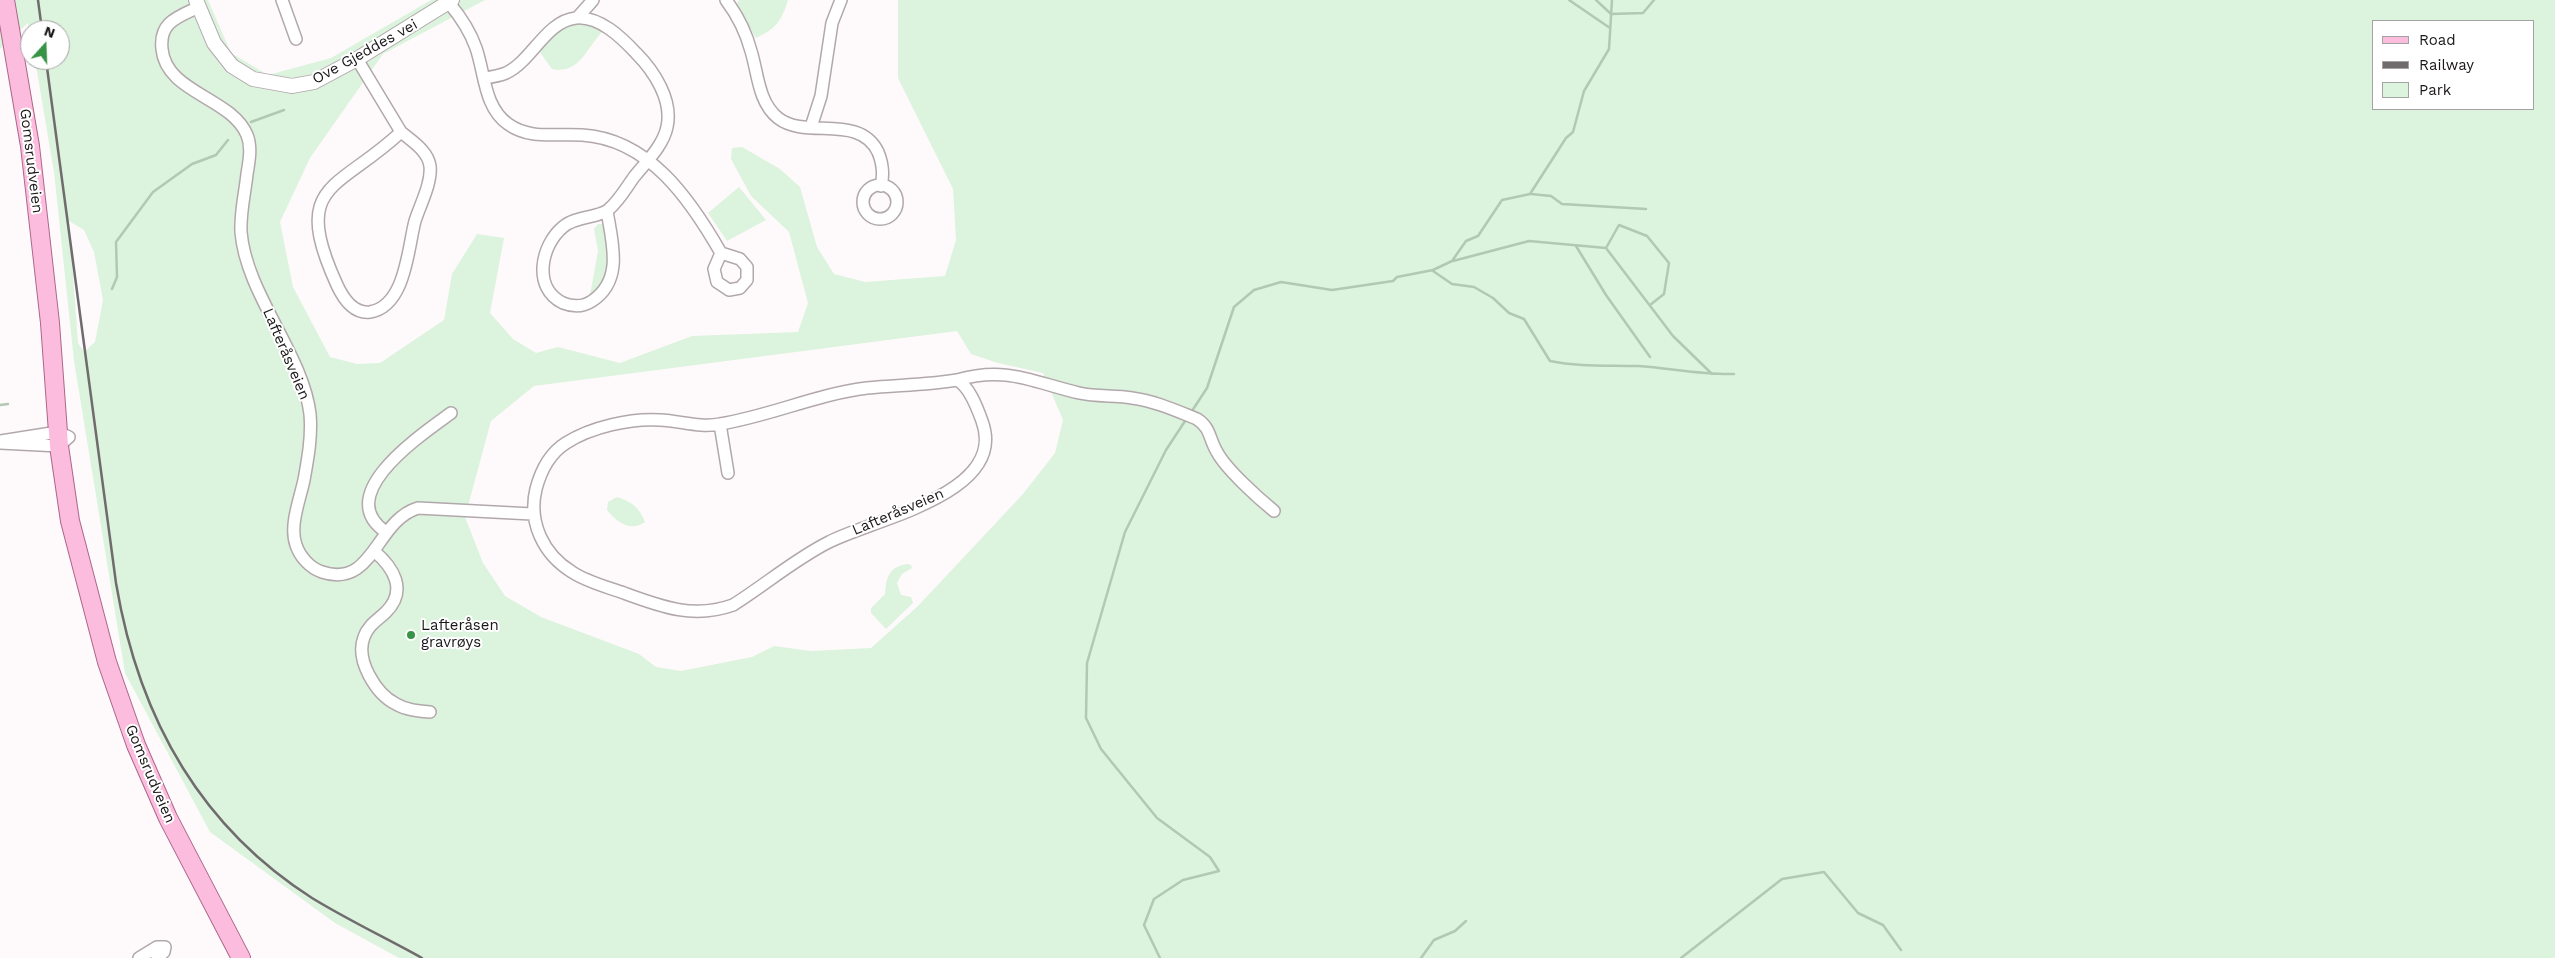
<!DOCTYPE html>
<html>
<head>
<meta charset="utf-8">
<style>
	body { margin:0 }
	#map { position:relative; width:2555px; height:958px; overflow:hidden; background:#fefafb; font-family:"Work Sans",sans-serif }
	canvas { display:block }
	.legend { position:absolute; left:2372px; top:20px; width:162px; height:90px; box-sizing:border-box; background:#fff; border:1px solid #a4a2a3; margin:0; padding:6px 9px; list-style:none; font-size:15px; color:#1b1719 }
	.legend li { display:flex; align-items:center; gap:10px; height:25px }
	.legend b { width:25px; border:1px solid #a4a2a3 }
	.north { position:absolute; left:20px; top:20px; width:50px; height:50px; box-sizing:border-box; background:#fff; border:1px solid #a4a2a3; border-radius:50%; rotate:20deg; font-size:14px; font-weight:700; line-height:20px; text-align:center; color:#1b1719 }
	.north::after { content:''; display:block; margin:auto; width:18px; height:22px; background:#379446; clip-path:polygon(50% 0,100% 100%,50% 72%,0 100%) }
</style>
</head>
<body>
<div id="map">
<canvas width="2555" height="958"></canvas>
<ul class="legend">
<li><b style="height:6px;background:#fcbcdd"></b>Road</li>
<li><b style="height:6px;background:#706c6e"></b>Railway</li>
<li><b style="height:14px;background:#dcf3dd"></b>Park</li>
</ul>
<div class="north">N</div>
</div>
<script>
const ctx = document.querySelector('canvas').getContext('2d');
ctx.lineJoin = 'round';
function fill(path, color) {
  ctx.fillStyle = color;
  ctx.fill(path, 'evenodd');
}
function stroke(path, color, width, dash) {
  ctx.strokeStyle = color;
  ctx.lineWidth = width;
  ctx.lineCap = dash ? 'butt' : 'round';
  ctx.setLineDash(dash || []);
  ctx.stroke(path);
}
function drawText(font, color, halo, rows, align = 'center') {
  ctx.font = font + ' "Work Sans",sans-serif';
  ctx.lineWidth = 4;
  ctx.setLineDash([]);
  ctx.textBaseline = 'middle';
  ctx.strokeStyle = halo;
  ctx.fillStyle = color;
  for (const [text, x, y, turn = 0] of rows) {
    ctx.save();
    ctx.translate(x, y);
    ctx.rotate((+turn || 0) * Math.PI / 180);
    ctx.textAlign = isNaN(turn) ? turn : align;
    if (halo) ctx.strokeText(text, 0, 0);
    ctx.fillText(text, 0, 0);
    ctx.restore();
  }
}
const green = new Path2D(`
	M0,0H208L231,53L268,75L331,58L431,0H485L383,54L310,158L280,222L293,287L330,357L357,364L380,363L444,320L452,274L477,234L504,238L490,313L513,339L536,353L558,347L620,363L692,336L798,332L808,303L789,232L751,196L731,159L732,148L742,147L780,169L800,187L817,247L834,274L865,282L945,276L956,240L953,189L898,78V0H2555V958H399L335,923L210,832L125,673L74,361L54,172L35,60H60V30H30V32L28,23L0,49ZM2374,21H2534V109H2374ZM69,221L84,230L94,252L103,300L95,342L84,352L78,343ZM957,331L971,354L998,363L1043,373L1063,420L1055,453L1023,494L918,606L871,648L811,651L774,646L752,657L681,671L656,667L639,654L541,617L505,596L483,563L465,517L491,421L534,386Z
	M739,0H788C782,20 776,29 756,38L736,5Z
	M578,22L601,28V33C587,48 579,75 552,69L539,51L559,29Z
	M739,187L766,220L727,241L708,213Z
	M598,224H603C615,240 613,288 590,295L598,251L594,229Z
	M617,497C631,501 640,508 645,522C630,533 616,521 607,510L608,502Z
	M907,564L911,565L912,568L902,574L897,583L901,595L911,597L913,603L886,629L871,613V608L885,594C886,577 889,567 907,564Z`);
const stream = new Path2D(`
	M1569,0L1610,28
	M1596,0L1611,14L1643,13L1654,0
	M251,122L284,110
	M1531,194L1551,196L1562,204L1646,209
	M1576,246L1606,295L1650,357
	M1606,248L1673,336L1712,374
	M1453,261L1529,241L1606,248L1619,225L1647,236L1669,263L1664,294L1650,305
	M1433,271L1452,284L1474,287L1493,298L1509,313L1524,319L1550,361C1579,367 1609,365 1638,366C1670,368 1701,375 1734,374
	M112,289L117,277L116,242L153,192L192,164L216,155L228,140
	M0,405L8,404
	M1190,414L1207,388L1234,307L1254,290L1281,282L1332,290L1393,281L1397,277L1433,270L1452,261L1466,241L1478,236L1502,200L1530,194L1566,138L1573,132L1584,91L1609,49L1612,0
	M1160,958L1144,925L1154,899L1183,880L1219,871L1210,857L1157,818L1101,749L1086,718L1087,663L1125,532L1166,450L1187,418
	M1421,958L1434,940L1455,931L1466,921
	M1681,958L1782,879L1824,872L1858,913L1883,925L1901,950`);
const minor = new Path2D(`
	M282,0L296,39
	M726,0C738,16 746,32 751,51C758,73 758,102 778,118C806,140 859,113 878,152C883,164 884,174 881,186
	M449,3C460,16 470,31 476,48C485,74 484,107 508,124C530,140 556,133 582,135C649,139 690,199 721,253
	M199,7C178,17 159,22 162,49C166,93 231,97 247,135C252,147 249,162 247,174C245,193 240,213 241,232C246,294 303,354 310,414C312,436 308,458 304,480C300,499 289,526 296,545C300,557 310,568 322,572C374,589 375,521 418,508L532,514
	M578,17L593,0
	M357,59L401,132C338,191 290,182 337,285C343,298 353,314 370,312C406,306 408,247 415,221C420,205 432,183 430,166C428,151 412,141 401,132
	M484,78C492,77 499,76 506,73C532,61 546,21 576,18C600,16 622,38 636,53C654,71 673,100 667,127C663,146 646,162 634,177C626,188 619,201 608,210C598,218 575,216 563,227C541,245 532,288 563,303C573,307 583,307 592,301C624,280 612,242 607,211
	M811,127L821,96L832,23L841,0
	M863 202a17 17 0 1 1 34 0a17 17 0 1 1-34 0Z
	M721,253L740,259L747,267V280L740,288L729,290L717,282L714,269Z
	M957,380C969,386 977,407 982,421C1009,494 873,519 829,542C795,559 765,585 733,605C694,619 662,607 624,593C607,587 587,582 572,572C543,554 528,522 536,489C541,470 550,453 566,443C591,427 631,418 660,420C681,421 700,428 720,424C770,416 817,394 867,388C897,385 927,385 957,380Z
	M957,380C1007,366 1032,382 1079,393C1097,397 1115,395 1132,398C1155,401 1177,411 1197,419C1211,428 1209,439 1217,452C1226,469 1258,498 1274,511
	M720,424L728,473
	M0,441L58,432L69,437L59,446L0,443
	M386,532C331,495 421,435 451,413
	M374,551C393,567 408,590 386,612C378,620 368,625 364,637C355,660 376,694 396,704C406,710 418,711 430,712
	M139,958L157,947H165L164,952L157,958`);
const tertiary = new Path2D(`
	M196,0L214,43L232,66L253,79L292,86L314,82L357,59L452,0`);
const primary = new Path2D(`
	M5,0L30,146L50,323L59,446L70,521L107,662L136,745L168,818L241,958`);
const rail = new Path2D(`
	M38,0L42,30
	M46,60L116,583C138,714 198,825 312,898C348,920 386,938 422,958`);
const markers = [
	[411,635,5,"#379446"]
];
const streetNames = [
	["Ove Gjeddes vei",365,52,-29],
	["Gomsrudveien",31,161,83],
	["Lafteråsveien",286,354,67],
	["Lafteråsveien",898,512,-23],
	["Gomsrudveien",150,774,67]
];
const poiNames = [
	["Lafteråsen",421,626],
	["gravrøys",421,643]
];
fill(green, '#dcf3dd');
stroke(stream, '#b1c8b2', 2.5);
stroke(minor, '#b2a8ac', 14);
stroke(tertiary, '#b2a8ac', 16);
stroke(primary, '#ac6689', 20);
stroke(minor, '#fff', 11);
stroke(tertiary, '#fff', 14);
stroke(primary, '#fcbcdd', 18);
stroke(rail, '#706c6e', 2.5);
for (const [x, y, r, color] of markers) {
  const dot = new Path2D();
  dot.arc(x, y, r, 0, 2 * Math.PI);
  ctx.fillStyle = color;
  ctx.fill(dot);
  stroke(dot, '#fff', 2);
}
drawText('15px', '#1b1719', '#fff', streetNames);
drawText('15px', '#1b1719', '#fff', poiNames, 'left');
</script>
</body>
</html>
